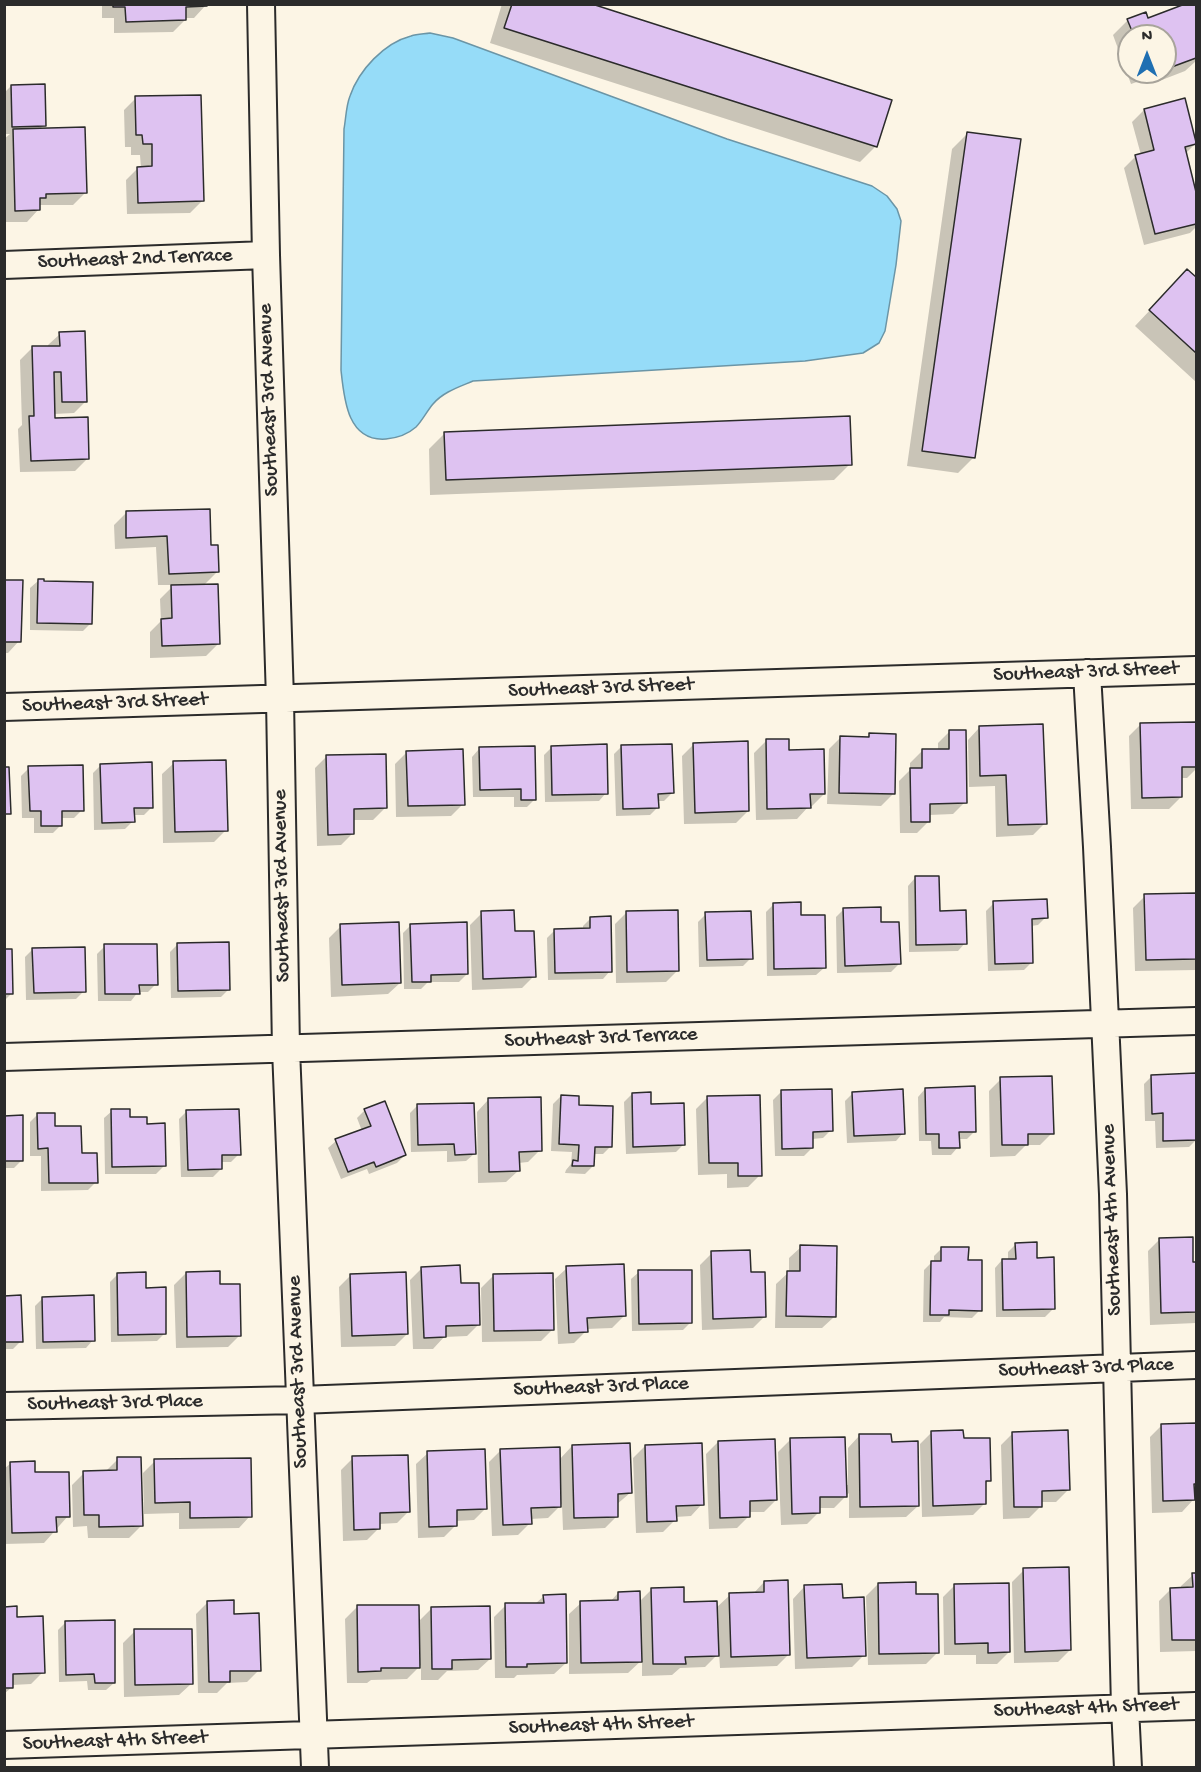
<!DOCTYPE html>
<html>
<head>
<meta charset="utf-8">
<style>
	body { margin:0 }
	#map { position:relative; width:1201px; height:1772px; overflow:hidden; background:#fcf5e5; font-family:"Gochi Hand",sans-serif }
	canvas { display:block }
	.frame { position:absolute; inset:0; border:6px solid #2b2b2b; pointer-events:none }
	.north { position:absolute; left:1117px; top:24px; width:60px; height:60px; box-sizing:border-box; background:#fcf5e5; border:2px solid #a8a49b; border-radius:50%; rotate:0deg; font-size:16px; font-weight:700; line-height:24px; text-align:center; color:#2b2b2b }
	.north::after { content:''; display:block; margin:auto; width:21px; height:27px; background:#1f6fb2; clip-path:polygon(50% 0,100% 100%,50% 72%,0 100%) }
</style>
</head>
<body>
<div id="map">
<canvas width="1201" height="1772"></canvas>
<div class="frame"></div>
<div class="north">N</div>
</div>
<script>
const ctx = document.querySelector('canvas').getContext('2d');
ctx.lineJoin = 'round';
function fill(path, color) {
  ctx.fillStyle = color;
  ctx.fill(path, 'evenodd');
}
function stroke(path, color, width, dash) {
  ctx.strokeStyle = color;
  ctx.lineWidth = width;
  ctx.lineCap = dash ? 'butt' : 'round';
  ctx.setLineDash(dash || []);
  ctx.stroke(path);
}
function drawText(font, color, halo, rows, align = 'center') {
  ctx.font = font + ' "Gochi Hand",sans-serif';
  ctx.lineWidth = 4.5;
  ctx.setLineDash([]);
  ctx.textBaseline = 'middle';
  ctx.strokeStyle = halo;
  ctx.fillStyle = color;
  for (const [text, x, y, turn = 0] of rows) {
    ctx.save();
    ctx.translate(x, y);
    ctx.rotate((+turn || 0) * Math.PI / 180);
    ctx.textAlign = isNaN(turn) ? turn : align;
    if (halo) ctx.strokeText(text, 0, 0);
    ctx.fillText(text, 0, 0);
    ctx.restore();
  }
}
const water = new Path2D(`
	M430,33L453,38L727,139L872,186L887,196L897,209L901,221L896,265L885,331L879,343L863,353L805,361L473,381C459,387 443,392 433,404C427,411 422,421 416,427C407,435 397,438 386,439C347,442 344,398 341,370L344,129C346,118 346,106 350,96C359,70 384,43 411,36C417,34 424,34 430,33Z`);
const shadow = new Path2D(`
	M102,4H205V6L194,18H185V20L173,32L114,33V18H102Z
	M502,4H587L876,146L860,162L490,43Z
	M1189,4H1196V61L1185,71L1154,83L1151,77L1131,84L1113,35L1128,20H1147ZM1129,36H1165V72H1129Z
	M11,86L44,125L40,129L85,193L73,205H38V210L27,222H4V139L10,134H5L4,93Z
	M136,98L202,201L190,213L127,214L126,180L138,168H141L140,155H131V147H125L124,110Z
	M1144,110L1195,144L1185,154L1196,198V227L1190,233L1144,245L1124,168L1136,156L1141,155L1132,122Z
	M968,133L973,458L958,473L907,466L952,149Z
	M1187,271L1196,279V382L1135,326Z
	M60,334L86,401L74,413L54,414V420L87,459L75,471L20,472L18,429L22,425L20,360L32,348L48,347V345Z
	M445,433L850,464L834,480L430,495L429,449Z
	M126,513L210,547L217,572L203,586L218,644L206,656L150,658V632L161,621L160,599L174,585H158L156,547L115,549L114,525Z
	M38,581L91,623L83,631L30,630V588Z
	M4,582L19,641L8,653H4Z
	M1196,723V769L1187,778H1181V797L1169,809H1131L1129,736L1141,724Z
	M979,728L1045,823L1033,835L996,837L995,786L969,787L968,740Z
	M950,731L965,802L953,814L929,815V821L917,833H900L899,781L910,770V763L922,751L938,750V743Z
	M869,735L893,794L881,806L827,804L829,749L840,738H866Z
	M766,741L787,752L824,794L812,806H809L797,819L756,820L754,753Z
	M694,744L748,811L736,823L684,824L682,756Z
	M622,746L672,793L664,801H657V808L650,815L616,816L614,754Z
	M552,747L606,793L599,801L545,802L544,755Z
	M479,749L535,799L527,807H514V797H473L472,757Z
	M407,752L463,804L451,816L396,817L395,764Z
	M327,756L385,808L373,820H353V833L341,845L317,846L315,768Z
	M174,763L226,830L214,842L163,843L162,774Z
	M101,765L152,807L144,815H133V821L125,829L94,830L93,773Z
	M29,768L82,810L74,818H61V825L53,833H34V818H22L21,776Z
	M915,878L938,912L965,943L958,951L909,952L908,886Z
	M1196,894V970L1135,971L1133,908L1145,896Z
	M994,903L1046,917L1038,925L1031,926L1032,962L1024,970L988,971L986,911Z
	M774,904L800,917L824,968L816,975L767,976L766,912Z
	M844,909L880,923L899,964L891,972L837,973L836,917Z
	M627,912L678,970L666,982L616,983L615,924Z
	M482,913L514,933L534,976L522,988L472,990L470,925Z
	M706,914L751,958L743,966L699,967L698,922Z
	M591,918L610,971L603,979L548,980L547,938L555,930L583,929V926Z
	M411,925L467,974L459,982H428L421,989H404L403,933Z
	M341,926L400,983L388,994L331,997L329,938Z
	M178,944L229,989L221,997L171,998L170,952Z
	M105,946L156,984L148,992H138L131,1001H98L97,954Z
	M33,949L84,991L76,999L26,1000L25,957Z
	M4,950L12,993L4,1001Z
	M1195,1075L1196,1140L1189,1147L1156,1148L1155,1121H1145L1144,1084L1152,1076Z
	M1001,1079L1052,1133L1040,1145H1026L1015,1156L990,1157L989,1091Z
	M925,1089L975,1131L967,1139H958V1147L951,1155H932L931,1141H919L918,1097Z
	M781,1092L831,1130L823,1138L812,1139V1148L804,1156H775L773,1100Z
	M853,1093L903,1133L896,1141L847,1143L845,1101Z
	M632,1094L684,1144L676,1152L626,1154L624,1102Z
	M561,1096L577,1106L610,1147L603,1154H593V1166L585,1174L565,1173L566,1170L571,1164L572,1152L551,1151L553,1104Z
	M708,1097L760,1175L748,1187L727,1188V1174L698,1175L696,1109Z
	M488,1100L540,1150L528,1162L518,1163V1171L506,1182L478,1183L477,1112Z
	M418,1105L474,1154L466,1161L447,1162V1151L411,1152L410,1113Z
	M365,1110L405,1155L397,1163L369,1174L367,1169L341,1179L328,1148L336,1141L362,1131L357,1118Z
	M112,1111L146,1125L164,1166L156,1174H105L104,1118Z
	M187,1111L239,1154L231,1162H221V1169L213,1177H181L179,1119Z
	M37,1115L53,1128L81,1155L96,1182L88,1190L41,1191V1156H30V1122Z
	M4,1117L22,1160L14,1168H4Z
	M1160,1239L1192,1263H1196V1323L1150,1325L1148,1251Z
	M1016,1244L1035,1259L1053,1309L1045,1317H996L995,1268L1002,1260H1008V1252Z
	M801,1247L834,1317L822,1328H775L776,1284L789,1272V1258Z
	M942,1248L967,1261L980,1310L972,1318L944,1317L940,1322H923L924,1270L932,1262H934V1256Z
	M712,1253L749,1274L765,1316L753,1328L702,1330L700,1265Z
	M422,1268L479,1324L467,1336L444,1337L433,1349H413L410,1280Z
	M567,1268L624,1316L612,1328L586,1329V1331L574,1343L558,1344L555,1279Z
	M639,1272L691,1322L683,1330L632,1331L631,1279Z
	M186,1273L219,1286L240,1335L228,1347L176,1348L174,1285Z
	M118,1274L145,1289L165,1333L157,1341L111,1342L110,1282Z
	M351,1275L407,1334L395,1346L341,1347L339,1287Z
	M493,1276L553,1329L541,1341L482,1342L481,1288Z
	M4,1297L21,1341L13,1349H4Z
	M43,1298L93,1340L86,1348L36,1349L35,1306Z
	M1196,1424V1495H1193V1500L1182,1512L1152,1513L1150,1437L1162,1425Z
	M932,1432L962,1440L989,1480L984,1485L985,1503L973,1515L922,1517L920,1444Z
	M1013,1433L1068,1490L1056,1502H1041V1506L1029,1518L1003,1519L1001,1445Z
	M859,1436L890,1443L918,1506L906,1517L849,1518V1493L834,1508H818L819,1512L807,1524L781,1525L778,1452L790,1440L845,1485H848V1448Z
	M718,1442L776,1500L764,1512H749V1516L737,1528L709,1529L706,1454Z
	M572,1446L630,1493L616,1505L617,1516L605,1528L563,1530L562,1504L548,1518L530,1519V1523L518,1535L492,1536L489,1462L501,1450L559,1460Z
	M645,1446L702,1504L691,1516L675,1517V1520L663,1532L636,1533L633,1458Z
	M428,1453L486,1508L474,1520L456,1521V1525L444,1537L418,1538L416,1464Z
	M353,1458L409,1511L397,1523L379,1524V1528L367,1540L343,1541L341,1470Z
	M118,1459L141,1526L129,1538H88L87,1526L73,1527L72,1485L84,1473L106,1471Z
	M155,1461L250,1516L239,1528L179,1529V1513L144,1514L143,1473Z
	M11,1463L68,1516L44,1543L4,1544V1469Z
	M1024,1570L1070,1650L1058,1662L1014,1663L1012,1582Z
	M1196,1574V1651L1160,1652L1159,1601L1171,1589H1181V1586L1193,1575Z
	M764,1582L789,1654L777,1666L720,1668L719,1653L705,1667L680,1668L672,1675L642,1676V1660L628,1673L569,1674V1614L581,1603L610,1602L618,1593L639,1602L652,1589L683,1603L716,1608L730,1595L753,1594Z
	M878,1584L915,1596L938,1652L926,1664L868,1665L866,1596Z
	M955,1585L1009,1652L997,1664H976V1655H944L943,1597Z
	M804,1587L841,1599L864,1655L852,1667L795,1669L793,1599Z
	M544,1596L566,1663L554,1674L517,1675L514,1678H495L494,1617L506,1605L535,1604Z
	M208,1602L233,1616L259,1670L247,1682L227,1683L217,1693H198L196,1614Z
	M357,1607L418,1622L432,1608L490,1659L478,1670L447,1671L438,1680H421V1665L407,1679L371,1680L367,1683H347L345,1619Z
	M4,1608L15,1619L43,1672L31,1684L12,1685V1687L4,1694Z
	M66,1622L114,1683L106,1690H88L87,1681L59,1682L58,1630Z
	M135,1631L191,1684L179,1695L124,1697L123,1643Z`);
const building = new Path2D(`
	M113,4H207V6L186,7V20L126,22L125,7H113Z
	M512,4H592L892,100L877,147L504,28Z
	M1185,4H1196V58L1169,68L1167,62L1165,63V36H1134L1127,19L1146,12L1148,18Z
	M45,84L46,126L12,127L11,85Z
	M201,95L204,201L138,203L137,167L152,166V144H143L142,135H136L135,96Z
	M1185,98L1196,142V144L1185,147L1196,192V224L1155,234L1135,155L1154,150L1144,109Z
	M85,127L87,193L46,194V198H40V210L15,211L13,129Z
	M967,132L1021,139L975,458L922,451Z
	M1187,269L1196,277V353L1149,310Z
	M85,331L87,402H62L61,372H54L55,418L88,417L89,459L31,461L29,416H34L32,346H60L59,332Z
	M850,416L852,465L446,480L444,432Z
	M210,509L211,545H218L219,572L169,574L167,536L126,538V511Z
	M38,579H44V581L93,582L92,624L37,623Z
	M4,580H23L21,642H4Z
	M218,584L220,644L162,646L161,619L172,618L171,585Z
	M1196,722V767H1182V797L1142,798L1140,723Z
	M1043,724L1047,824L1008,825L1006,775L980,776L979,726Z
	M949,730H966L967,803L930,804V822H911L910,768H922V749H949Z
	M869,733L896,734L895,794L839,793L840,736L869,737Z
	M766,739H789V750L824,749L825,794H810L811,808L767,809Z
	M748,741L749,811L695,813L693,743Z
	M607,744L608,794L552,795L551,746Z
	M672,744L674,793L658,794L659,808L623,809L621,745Z
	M535,746L536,800H521V789L480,790L479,747Z
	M463,749L465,805L408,806L406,751Z
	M386,754L387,808L354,809V834L328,835L326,755Z
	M226,760L228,831L175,832L173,761Z
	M152,762L153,808H134L135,822L102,823L100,764Z
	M83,765L84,811H62V826H41V811H30L28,766Z
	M4,767H9L11,814H4Z
	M915,876H939L940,911L966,910L967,944L916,945Z
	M1196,893V959L1146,960L1144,894Z
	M1047,899L1048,918L1032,919L1033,963L995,964L993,901Z
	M801,902V915H825L826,968L774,969L773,903Z
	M881,907V922H899L901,964L845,966L843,908Z
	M514,910L515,931H534L536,977L483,979L481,911Z
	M678,910L679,971L627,972L626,911Z
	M751,911L753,959L707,960L705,912Z
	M611,916L612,972L555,973L554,929L590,928V917Z
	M399,922L401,983L342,985L340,924Z
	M467,922L468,974L431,975V982H412L410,924Z
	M229,942L230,990L178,991L177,943Z
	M104,944H157L158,985H139L140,994H105Z
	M85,947L86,992L34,993L32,948Z
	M4,949H12L13,994H4Z
	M1196,1073V1140L1163,1141V1113L1152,1114L1151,1075Z
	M1052,1076L1054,1134H1028V1145H1002L1000,1077Z
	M975,1086L976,1132H959L960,1148H939V1134H926L925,1088Z
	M832,1089L833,1131L813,1132V1148L782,1149L781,1090Z
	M903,1089L905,1134L854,1136L852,1092Z
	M651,1092V1104L684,1103L685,1145L633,1147L632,1093Z
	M561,1095L579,1096V1105L613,1106L612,1147H595L594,1166H572L573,1160L578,1161L579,1145L559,1144Z
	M760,1095L762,1176H738V1163H709L707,1096Z
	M541,1097L542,1151L519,1152L520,1171L489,1172L488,1098Z
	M385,1101L406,1155L376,1167L374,1162L348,1172L335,1139L371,1126L364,1109Z
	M474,1103L476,1154L455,1155L454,1144L418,1145L417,1104Z
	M111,1109H130V1117H147V1124L165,1123L166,1166L112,1167Z
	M239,1109L241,1155H222V1169L188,1170L186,1110Z
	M37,1113H55V1126H81L82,1153H97L98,1183H49L48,1148L38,1149Z
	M23,1115V1161H4V1116Z
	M1193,1237V1262H1196V1312L1161,1313L1159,1238Z
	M1037,1242V1258L1054,1257L1055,1309L1003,1310L1002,1259H1016L1015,1243Z
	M800,1245L837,1246L836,1317L786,1316L787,1271H800Z
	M941,1247H969L968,1260H982V1311L949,1310V1315H930L931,1261H941Z
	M750,1250L751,1272H765L766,1317L713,1319L711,1251Z
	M624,1264L626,1316L587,1318L588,1332L569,1333L566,1266Z
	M460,1265L461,1283H479L480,1325L446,1326V1337L424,1338L421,1267Z
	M638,1270H692V1323L639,1324Z
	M220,1271V1284H240L241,1336L187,1337L186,1272Z
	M146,1272V1288L166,1287V1334L118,1335L117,1273Z
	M406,1272L408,1334L352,1336L350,1274Z
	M553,1273L554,1330L494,1331L493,1274Z
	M21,1295L23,1342H4V1296Z
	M94,1295L95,1341L43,1342L42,1297Z
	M1196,1423V1484H1194L1195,1500L1163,1501L1161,1424Z
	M963,1430L964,1438H990L991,1481H986V1504L933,1506L931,1431Z
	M1068,1430L1070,1490L1042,1491V1507H1014L1012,1432Z
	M859,1434H891L892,1442L918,1441L919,1506L860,1507Z
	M845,1437L847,1497H820V1513L792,1514L790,1438Z
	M775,1439L777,1500L750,1501V1517L720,1518L718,1441Z
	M630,1443L632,1493L618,1494V1517L574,1518L572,1445Z
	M702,1443L704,1505L676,1506L677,1521L647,1522L645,1445Z
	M560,1447L561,1507L531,1508L532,1524L503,1525L500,1449Z
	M485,1449L487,1509L457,1510V1526L429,1527L427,1451Z
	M408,1455L410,1512L380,1513V1529L354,1530L352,1456Z
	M117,1457H141L143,1526L99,1527V1515H84L83,1471L117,1470Z
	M251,1458L252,1517L190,1518V1502L155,1503L154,1459Z
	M35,1461V1472H69L70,1517H56L57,1532L12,1533L10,1462Z
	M1069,1567L1071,1650L1025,1652L1023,1568Z
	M1192,1573H1196V1640H1172L1170,1588L1193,1587Z
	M788,1580L790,1655L731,1657L729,1593L764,1592V1581Z
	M916,1582V1594H938L939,1653L879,1654L878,1583Z
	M1009,1583L1010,1652L988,1653V1643L955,1644L954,1584Z
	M842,1584L843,1598L864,1597L866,1656L807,1658L804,1585Z
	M684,1587V1602L717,1601L719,1656L685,1657L686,1664H653L651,1588Z
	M640,1591L642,1662L581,1663L580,1601L618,1600V1592Z
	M566,1594L567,1663L527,1664V1667H506L505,1603H544L543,1595Z
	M234,1600V1614L259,1613L261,1671H230V1682H209L207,1601Z
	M357,1605H419L420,1668H381V1671L358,1672Z
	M17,1606V1617L43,1616L45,1673L13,1674V1688H4V1607Z
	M490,1606L491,1659L452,1660V1669H432L431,1607Z
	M115,1620V1683H95L94,1674L66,1675L65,1621Z
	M134,1629H192L193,1684L135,1685Z`);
const minor = new Path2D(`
	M261,4L266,255L280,699L286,1049L315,1768
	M4,265L266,255
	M1087,673L1097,847L1113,1194L1125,1708L1128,1768
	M4,707L1196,670
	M4,1057L1196,1021
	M4,1406L300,1400L1196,1365
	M4,1745L1196,1706`);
const streetNames = [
	["Southeast 2nd Terrace",135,260,-2],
	["Southeast 3rd Avenue",270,400,-92],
	["Southeast 3rd Street",1086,673,-2],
	["Southeast 3rd Street",601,689,-2],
	["Southeast 3rd Street",115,704,-2],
	["Southeast 3rd Avenue",283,886,-91],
	["Southeast 3rd Terrace",601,1039,-2],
	["Southeast 4th Avenue",1113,1220,-92],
	["Southeast 3rd Place",1086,1369,-2],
	["Southeast 3rd Avenue",299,1372,-92],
	["Southeast 3rd Place",601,1388,-2],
	["Southeast 3rd Place",115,1404,-1],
	["Southeast 4th Street",1086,1709,-2],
	["Southeast 4th Street",601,1726,-2],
	["Southeast 4th Street",115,1742,-2]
];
fill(water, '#96dcf8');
stroke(water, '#6b95a6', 1.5);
fill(shadow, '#0003');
fill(building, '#dec2f1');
stroke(building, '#2b2b2b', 1.5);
stroke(minor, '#2b2b2b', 30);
stroke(minor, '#fcf5e5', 26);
drawText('21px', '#2b2b2b', '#fcf5e5', streetNames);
</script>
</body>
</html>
